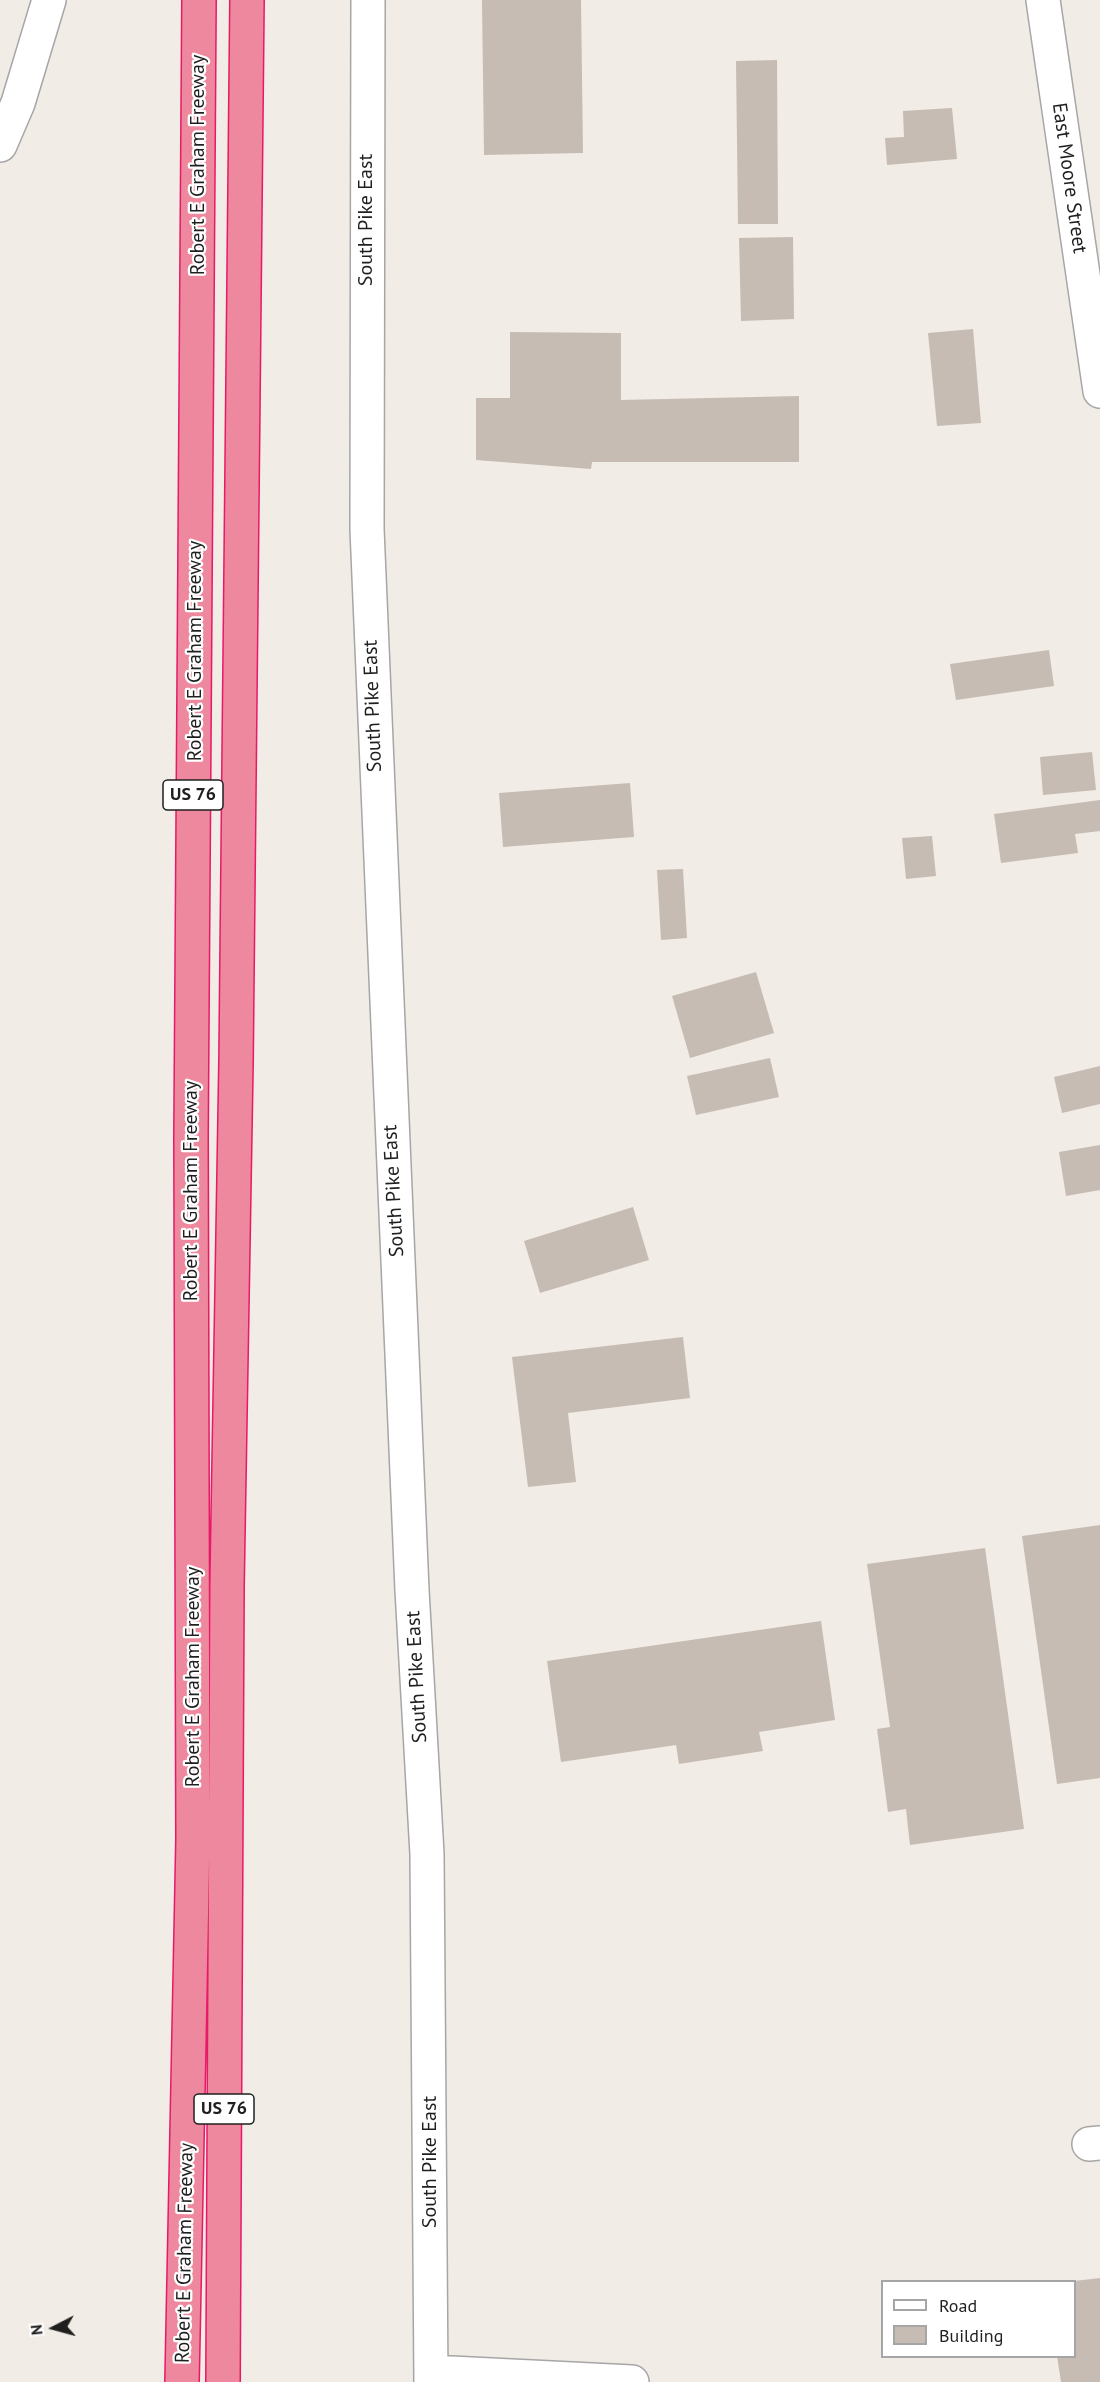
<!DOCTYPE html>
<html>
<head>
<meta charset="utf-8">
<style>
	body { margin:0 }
	#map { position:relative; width:1100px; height:2382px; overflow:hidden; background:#f1ece5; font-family:"PT Sans",sans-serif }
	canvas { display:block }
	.legend { position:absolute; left:881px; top:2280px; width:195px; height:78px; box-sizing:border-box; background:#fff; border:2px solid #a5a5a5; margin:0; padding:8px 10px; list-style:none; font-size:18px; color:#1f1f1f }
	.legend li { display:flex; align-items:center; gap:12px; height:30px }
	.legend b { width:30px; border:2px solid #a5a5a5 }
	.north { position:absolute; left:24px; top:2298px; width:60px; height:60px; -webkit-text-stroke:4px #fff; paint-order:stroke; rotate:264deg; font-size:16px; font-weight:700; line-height:24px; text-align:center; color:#1f1f1f }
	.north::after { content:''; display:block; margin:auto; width:21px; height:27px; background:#1f1f1f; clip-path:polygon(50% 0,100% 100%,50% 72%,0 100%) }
</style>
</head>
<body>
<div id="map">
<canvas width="1100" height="2382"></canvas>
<ul class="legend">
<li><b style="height:8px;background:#fff"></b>Road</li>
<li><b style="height:16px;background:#c6bcb4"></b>Building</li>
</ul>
<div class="north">N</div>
</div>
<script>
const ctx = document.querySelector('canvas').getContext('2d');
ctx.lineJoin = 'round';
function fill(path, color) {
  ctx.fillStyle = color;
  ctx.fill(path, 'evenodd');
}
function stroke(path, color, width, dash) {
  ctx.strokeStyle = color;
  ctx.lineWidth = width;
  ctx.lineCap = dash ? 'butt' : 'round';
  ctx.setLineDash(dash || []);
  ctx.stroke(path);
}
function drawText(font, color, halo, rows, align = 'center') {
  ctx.font = font + ' "PT Sans",sans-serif';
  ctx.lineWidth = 4.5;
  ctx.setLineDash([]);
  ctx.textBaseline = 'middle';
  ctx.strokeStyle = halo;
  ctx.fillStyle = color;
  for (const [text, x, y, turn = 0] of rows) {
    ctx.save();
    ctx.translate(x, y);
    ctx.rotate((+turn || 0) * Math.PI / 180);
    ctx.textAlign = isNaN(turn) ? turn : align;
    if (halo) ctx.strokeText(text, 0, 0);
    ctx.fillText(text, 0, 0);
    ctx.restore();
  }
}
const building = new Path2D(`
	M482,0H581L583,153L484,155Z
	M777,60L778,224H738L736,61Z
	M952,108L957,159L887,165L885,138L904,137L903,111Z
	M793,237L794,319L741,321L739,238Z
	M973,329L981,423L937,426L928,333Z
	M510,332L621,333V400L799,396V462H592L591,469L476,460V398H510Z
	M1049,650L1054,686L956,700L950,664Z
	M1092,752L1096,790L1043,795L1040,757Z
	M630,783L634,837L503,847L499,793Z
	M1100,800V831L1075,834L1078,853L1001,863L994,814Z
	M932,836L936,876L906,879L902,838Z
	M683,869L687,938L661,940L657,870Z
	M756,972L774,1033L690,1058L672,996Z
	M770,1058L779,1097L696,1115L687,1076Z
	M1100,1066V1104L1062,1113L1054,1077Z
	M1100,1145V1190L1066,1196L1059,1152Z
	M633,1207L649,1260L540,1293L524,1241Z
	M683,1337L690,1398L568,1413L576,1482L528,1487L512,1357Z
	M1100,1525V1778L1057,1784L1022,1536Z
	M985,1548L1024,1829L910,1845L906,1809L888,1812L877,1729L890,1727L867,1564Z
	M821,1621L835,1720L759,1732L763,1751L679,1764L676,1745L561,1762L547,1661Z
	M1100,2278V2382H1061L1057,2356H1074V2281Z`);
const minor = new Path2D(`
	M368,0L367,529L412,1590L427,1854L431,2382
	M1043,0L1100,391
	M0,145L18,103L49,0
	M1089,2144L1100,2143
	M431,2372L632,2382`);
const highway = new Path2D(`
	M182,2382L193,1839L191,1137L199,0
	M223,2382L227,1586L236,1062L247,0`);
const shields = [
	[193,795,60],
	[224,2109,60]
];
const shieldNames = [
	["US 76",193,795],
	["US 76",224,2109]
];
const streetNames = [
	["Robert E Graham Freeway",198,165,-90],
	["East Moore Street",1069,178,82],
	["South Pike East",366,220,-90],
	["Robert E Graham Freeway",195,651,-90],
	["South Pike East",373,706,-92],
	["Robert E Graham Freeway",191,1191,-90],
	["South Pike East",394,1191,-93],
	["Robert E Graham Freeway",193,1677,-90],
	["South Pike East",417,1677,-93],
	["South Pike East",430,2162,-90],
	["Robert E Graham Freeway",185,2253,-89]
];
fill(building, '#c6bcb4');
stroke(minor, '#a6a6a6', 36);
stroke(highway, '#e71a67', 36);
stroke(minor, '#fff', 33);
stroke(highway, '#ed889e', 33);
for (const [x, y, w] of shields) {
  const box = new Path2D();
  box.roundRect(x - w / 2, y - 15, w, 30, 4.5);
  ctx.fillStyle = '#fff';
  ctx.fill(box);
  stroke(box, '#1f1f1f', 1.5);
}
drawText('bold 18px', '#1f1f1f', null, shieldNames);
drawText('20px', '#1f1f1f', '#fff', streetNames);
</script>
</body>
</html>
